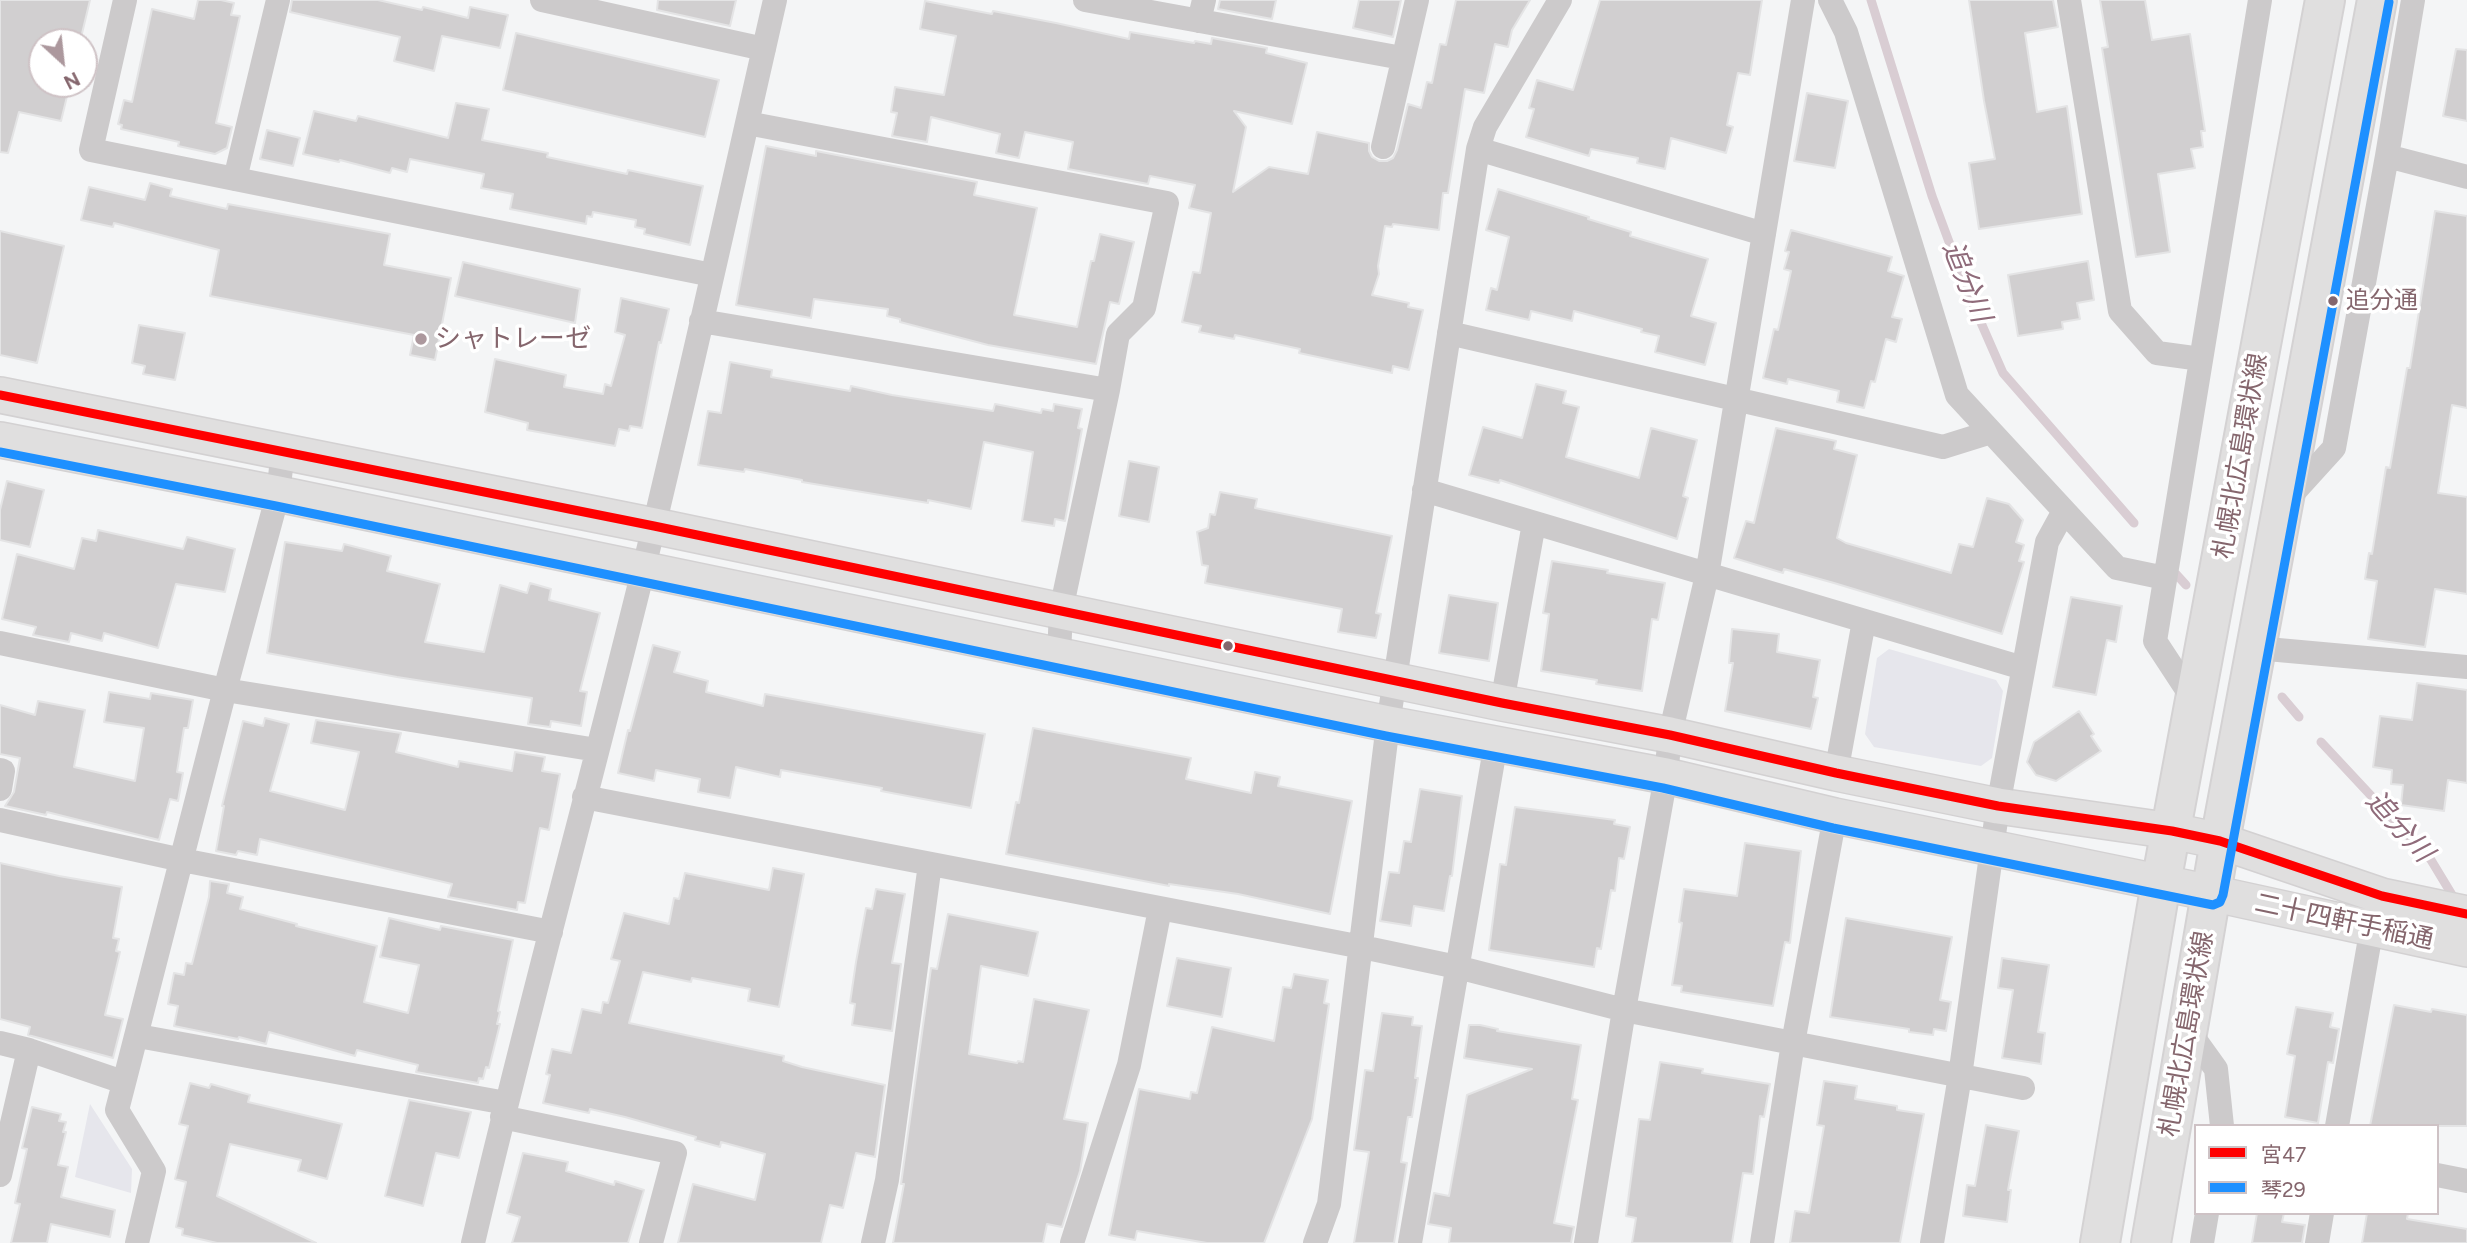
<!DOCTYPE html>
<html>
<head>
<meta charset="utf-8">
<style>
	body { margin:0 }
	#map { position:relative; width:2467px; height:1243px; overflow:hidden; background:#f4f5f6; font-family:Figtree,"Noto Sans JP",sans-serif }
	canvas { display:block }
	.legend { position:absolute; left:2194px; top:1124px; width:245px; height:91px; box-sizing:border-box; background:#fff; border:2px solid #cec2c5; margin:0; padding:9px 12px; list-style:none; font-size:21px; color:#85666d }
	.legend li { display:flex; align-items:center; gap:14px; height:35px }
	.legend b { width:35px; border:2px solid #cec2c5 }
	.north { position:absolute; left:28px; top:28px; width:70px; height:70px; box-sizing:border-box; background:#fff; border:2px solid #cec2c5; border-radius:50%; rotate:153deg; font-size:19px; font-weight:700; line-height:28px; text-align:center; color:#85666d }
	.north::after { content:''; display:block; margin:auto; width:24px; height:32px; background:#ac989d; clip-path:polygon(50% 0,100% 100%,50% 72%,0 100%) }
</style>
</head>
<body>
<div id="map">
<canvas width="2467" height="1243"></canvas>
<ul class="legend">
<li><b style="height:9px;background:#f00"></b>宮47</li>
<li><b style="height:9px;background:#1e90ff"></b>琴29</li>
</ul>
<div class="north">N</div>
</div>
<script>
const ctx = document.querySelector('canvas').getContext('2d');
ctx.lineJoin = 'round';
function fill(path, color) {
  ctx.fillStyle = color;
  ctx.fill(path, 'evenodd');
}
function stroke(path, color, width, dash) {
  ctx.strokeStyle = color;
  ctx.lineWidth = width;
  ctx.lineCap = dash ? 'butt' : 'round';
  ctx.setLineDash(dash || []);
  ctx.stroke(path);
}
function drawText(font, color, halo, rows, align = 'center') {
  ctx.font = font + ' Figtree,"Noto Sans JP",sans-serif';
  ctx.lineWidth = 7;
  ctx.setLineDash([]);
  ctx.textBaseline = 'middle';
  ctx.strokeStyle = halo;
  ctx.fillStyle = color;
  for (const [text, x, y, turn = 0] of rows) {
    ctx.save();
    ctx.translate(x, y);
    ctx.rotate((+turn || 0) * Math.PI / 180);
    ctx.textAlign = isNaN(turn) ? turn : align;
    if (halo) ctx.strokeText(text, 0, 0);
    ctx.fillText(text, 0, 0);
    ctx.restore();
  }
}
const green = new Path2D(`
	M1889,649L1996,680L2003,691L1992,758L1981,766L1874,747L1865,734L1877,658Z
	M90,1104L132,1169L131,1193L75,1177Z`);
const stream = new Path2D(`
	M1871,0L1932,196L1968,293L2003,373L2134,523
	M2176,574L2186,585
	M2282,697L2299,717
	M2321,742L2431,860L2457,903`);
const building = new Path2D(`
	M0,0H90L80,42H42V84H70L61,121L19,112L8,153L0,152Z
	M198,0H221L234,3L231,15L240,16L216,123L232,127L227,148L215,154L178,146L179,142L121,129L122,125L118,124L124,100L132,102L152,9L194,19Z
	M292,0H378L422,10L423,7L468,18L470,7L508,15L500,48L442,36L434,71L394,61L400,37L290,12Z
	M658,0H736L730,26L657,10Z
	M1220,0H1276L1272,19L1218,9Z
	M1359,0H1401L1393,37L1353,28Z
	M1456,0H1530L1512,30L1508,47L1495,44L1484,93L1465,89L1448,193H1443L1439,230L1393,224L1392,227L1385,226L1378,266L1379,274L1372,295L1409,303L1408,307L1423,310L1409,370L1393,366L1392,373L1299,353L1300,349L1235,335L1234,339L1199,332L1201,326L1182,322L1193,272L1200,273L1211,213L1189,208L1195,185L1150,176L1148,184L1068,169L1073,142L1025,132L1019,158L996,153L1000,134L931,117L927,142L892,136L897,113L891,112L895,87L944,95L956,36L920,29L925,1L992,14L993,11L1056,23L1129,39L1130,32L1194,43L1195,41L1211,44L1212,38L1267,48L1266,53L1307,63L1292,124L1234,111L1246,127L1233,192L1269,167L1308,174L1317,132L1369,143V151L1372,157L1379,161H1387L1393,158L1397,150L1408,104L1421,108L1427,82L1432,83L1440,44L1446,45Z
	M1600,0H1762L1750,75L1738,73L1727,125L1733,127L1726,153L1671,138L1665,169L1637,163L1638,158L1591,149L1589,156L1526,137L1534,109L1529,108L1537,80L1573,90Z
	M1969,0H2053L2058,27L2025,33L2037,112L2067,106L2082,214L1979,229L1969,163L1995,159L1984,101Z
	M2100,0H2145L2152,40L2190,34L2205,131H2201L2203,147L2191,149L2195,168L2158,174L2170,252L2136,257L2102,48L2108,47Z
	M516,33L719,80L705,137L503,90Z
	M2456,49L2467,50V121L2443,116Z
	M1807,93L1848,101L1835,168L1794,161Z
	M456,103L489,109L482,140L548,153L547,157L627,174L628,170L703,186L690,245L644,234L645,229L635,227L636,220L593,212L592,217L587,216L586,224L510,209L513,194L481,188L484,174L410,159L407,172L392,168L390,173L340,160L339,162L303,154L314,111L356,121L358,116L448,138Z
	M267,130L300,138L293,166L260,159Z
	M766,146L816,156V151L977,182L974,195L1037,208L1014,315L1077,327L1091,261H1094L1100,234L1134,242L1119,304L1110,302L1096,364L988,345L900,322V319L887,316L888,309L814,299L811,318L736,305Z
	M150,183L172,189L170,196L227,209L228,204L390,234L384,265L451,278L435,360L410,355L414,335L210,296L219,250L114,223L113,227L81,220L89,187L145,200Z
	M1498,189L1589,217L1588,219L1631,232L1630,236L1708,259L1691,316L1716,323L1705,365L1655,352L1659,336L1641,332L1642,329L1574,311L1572,321L1531,311L1529,320L1486,310L1491,288L1497,290L1509,237L1486,230Z
	M2435,211L2467,216V408L2452,405L2438,493L2467,497V594L2435,589L2425,647L2368,639L2377,581L2365,579L2369,553L2372,554L2386,467L2390,468L2407,368H2410L2412,355Z
	M1791,230L1892,257L1888,271L1904,276L1892,317L1902,319L1896,342L1886,339L1875,382L1871,381L1864,408L1837,402L1839,391L1788,379L1787,384L1763,378L1774,329L1778,330L1791,271L1784,269L1789,252L1785,251Z
	M0,231L64,246L37,363L0,355Z
	M2088,261L2094,300L2077,303L2080,319L2062,322L2063,329L2018,336L2008,275Z
	M463,262L580,289L575,323L455,296Z
	M621,298L669,309L661,343L659,342L642,428L630,426L629,431L619,429L615,446L527,430L528,423L485,412L495,359L566,375L564,387L603,394L605,384L611,386L625,335L615,332Z
	M139,325L185,333L175,380L143,374L145,366L132,363Z
	M730,362L772,370L771,377L850,391L851,386L892,395L993,411L995,404L1041,413L1042,409L1053,411L1054,404L1082,409L1078,428L1082,429L1065,521L1055,519L1054,526L1022,521L1033,452L984,442L971,509L928,500V503L802,482V480L745,469L744,472L698,465L708,411L721,413Z
	M1536,384L1566,391L1563,403L1579,407L1566,457L1639,478L1651,428L1697,440L1683,496L1688,498L1677,539L1500,480L1499,483L1469,475L1483,427L1522,438Z
	M1776,428L1836,441L1834,449L1857,455L1837,538L1846,543L1951,573L1959,544L1973,547L1987,498L2009,504L2023,520L2016,542L2024,545L2019,561L2024,562L2002,634L1834,583L1784,569L1783,573L1734,558L1746,521L1754,523Z
	M1129,461L1159,467L1149,522L1119,516Z
	M7,481L44,490L30,547L0,540V510Z
	M1220,492L1257,499L1255,508L1392,536L1376,613L1381,614L1376,638L1338,632L1342,609L1205,583L1208,566L1202,565L1197,532L1208,528L1210,514L1215,515Z
	M98,530L183,549L187,537L235,549L225,592L176,584L158,648L104,633L102,641L71,633L69,642L33,635L36,627L2,619L17,554L74,569L82,538L96,541Z
	M285,542L342,551L344,544L391,556L387,571L440,584L425,642L484,652L500,585L527,593L530,583L551,589L549,600L600,613L580,691L587,692L581,726L551,721L550,727L528,724L532,698L397,677L267,653Z
	M1552,561L1608,570L1607,573L1665,583L1658,620L1652,619L1642,691L1596,684L1597,680L1541,671L1549,614L1543,613Z
	M1449,595L1498,603L1489,661L1439,653Z
	M2071,597L2122,606L2116,642L2107,640L2096,695L2053,687Z
	M1732,629L1779,634L1777,652L1820,660L1813,697L1818,698L1811,729L1725,711L1733,663H1729Z
	M653,645L680,652L674,672L708,681L706,692L763,706L765,694L985,734L971,808L881,791L882,788L781,770L780,777L736,767L730,798L698,792L700,779L656,770L654,781L618,773L628,730L630,731Z
	M2417,683L2467,690V783L2448,780L2444,811L2401,805L2403,785L2391,784L2392,770L2373,767L2380,716L2412,720Z
	M109,692L150,699L151,693L193,700L188,728H184L177,772L183,773L178,801L170,799L159,840L47,812L46,815L5,806L14,792L20,758L0,754V705L35,715L38,701L85,710L74,767L135,781L144,728L104,722Z
	M2079,711L2094,734L2091,736L2101,751L2056,781L2036,775L2027,762L2034,742Z
	M265,718L289,724L270,791L345,810L359,752L311,743L316,720L401,733L396,752L458,767L459,761L512,771L515,752L545,757L542,771L560,774L549,830L540,828L525,903L518,902L517,910L448,897L452,884L260,839L257,855L238,851L236,855L216,851L224,806H222L243,721L263,726Z
	M1033,728L1191,758L1186,779L1251,793L1255,772L1280,777L1278,786L1352,801L1330,914L1238,894L1169,884V886L1006,854L1016,802L1019,803Z
	M1420,789L1462,796L1452,876H1450L1444,911L1414,906L1411,926L1380,921L1389,872L1399,873L1404,841L1411,842Z
	M1515,807L1615,820L1614,824L1630,827L1624,859L1619,858L1615,891L1611,890L1601,949L1597,948L1594,967L1489,950L1500,864L1506,865Z
	M1745,843L1801,851L1790,943L1785,942L1773,1006L1681,992L1682,986L1672,985L1682,923L1679,922L1684,889L1737,896Z
	M0,863L59,876L122,887L113,938L119,939L116,951L120,952L105,1015L123,1019L113,1058L28,1035L30,1027L0,1019Z
	M773,868L804,874L779,1007L748,1001L750,989L692,978L691,982L643,972L629,1023L784,1056L783,1061L802,1067L885,1085L875,1157L856,1153L843,1208L830,1205L821,1243H678L693,1184L755,1200L765,1154L721,1142L720,1147L695,1140L696,1137L625,1117L590,1109L589,1113L543,1103L550,1075L546,1074L552,1049L571,1053L582,1009L601,1013L603,1002L608,1003L620,961L611,959L624,913L669,924L674,898L679,899L685,873L769,890Z
	M210,881L229,884L227,893L243,897L240,909L297,924L296,926L377,946L364,1002L408,1013L419,965L380,957L389,918L440,930L441,926L513,940L498,1011L500,1012L497,1024H500L489,1068L486,1067L483,1079L479,1078L478,1083L416,1072L418,1065L357,1050L355,1056L269,1032L266,1044L239,1037L238,1039L174,1026L178,1006L168,1004L174,973L184,975L186,963L192,964L209,897Z
	M876,889L905,894L892,963L901,964L892,1031L852,1025L855,1004L850,1003L856,962L866,908L872,909Z
	M948,914L1038,932L1028,976L981,966L969,1054L1017,1063L1018,1061L1023,1062L1034,999L1089,1010L1064,1119L1088,1123L1080,1171L1062,1227L1047,1224L1043,1243H893L904,1184H901L931,968L937,969Z
	M1846,918L1952,937L1940,1000L1951,1002L1946,1031L1934,1029L1933,1035L1909,1032V1029L1830,1017Z
	M1177,958L1231,968L1222,1017L1167,1006Z
	M2002,958L2049,965L2038,1032L2045,1033L2041,1064L2002,1058L2013,990L1998,988Z
	M1294,974L1328,980L1324,1003L1329,1004L1312,1119L1264,1243H1207L1137,1231L1135,1240L1109,1235L1139,1089L1190,1099L1191,1092L1197,1093L1212,1027L1274,1041L1283,987L1291,988Z
	M2394,1005L2431,1012L2432,1009L2467,1015V1126H2370Z
	M2296,1007L2333,1013L2330,1027L2339,1029L2333,1063L2328,1062L2318,1123L2285,1117L2295,1056L2287,1054Z
	M1382,1013L1413,1017L1412,1025L1422,1026L1415,1078H1418L1412,1117H1408L1401,1162L1407,1163L1394,1243H1354L1369,1152L1354,1150L1365,1070L1373,1071Z
	M1469,1025H1480L1498,1029L1497,1031L1581,1045L1572,1099L1578,1100L1554,1223L1574,1227L1571,1243H1449L1451,1228L1428,1224L1434,1193L1449,1196L1467,1095L1532,1069L1464,1058Z
	M1660,1062L1703,1069L1702,1073L1770,1084L1764,1117L1760,1116L1753,1174L1743,1173L1732,1243H1632L1636,1218L1626,1216L1639,1119L1650,1120Z
	M1824,1081L1857,1086L1855,1099L1897,1106V1110L1924,1114L1900,1243H1790L1795,1211L1809,1213L1824,1126L1817,1125Z
	M190,1083L209,1088L211,1084L250,1095L248,1102L342,1124L327,1179L298,1171L301,1160L230,1144L217,1196L316,1243H217L182,1235L183,1229L176,1227L186,1182L175,1179L188,1126L179,1124Z
	M409,1100L471,1112L459,1158L436,1153L423,1206L385,1196Z
	M32,1107L61,1114L59,1121L66,1122L63,1132H66L58,1165L68,1167L61,1197L115,1210L110,1237L51,1224L47,1243H11L20,1204L15,1203L27,1149L22,1148Z
	M1986,1125L2019,1131L2008,1190H2011L2007,1222L1963,1216L1967,1185L1975,1186Z
	M523,1153L568,1162L566,1171L614,1185L615,1181L644,1190L628,1243H512L520,1217L507,1213Z
	M2257,1213H2284L2282,1222L2305,1225L2302,1243H2252Z
	M2367,1213H2408L2407,1219L2467,1229V1243H2362Z`);
const street = new Path2D(`
	M125,0L91,150L712,275
	M542,0L764,49
	M1085,0L1402,58
	M1830,0L1846,32L1957,395L2117,568L2165,578
	M2069,0L2120,311L2157,353L2201,359
	M1199,21L1204,0
	M747,123L1167,203L1144,308L1118,334L1108,390L1061,610L1059,656
	M1383,147L1417,0
	M1478,149L1764,234
	M2387,156L2467,177
	M235,179L278,0
	M701,321L1108,390
	M1449,333L1943,447L1991,432
	M1424,490L2023,668
	M2285,502L2334,448L2387,156L2413,0
	M0,643L225,690L597,750
	M2256,648L2467,667
	M2195,702L2155,641L2260,0
	M1502,703L1534,523
	M0,770L3,771L0,789
	M1836,773L1864,621
	M584,797L1362,947L1457,967L1624,1010L2023,1088
	M0,820L182,860L551,932
	M2188,1030L2216,1069L2222,1126
	M138,1036L506,1103
	M0,1043L29,1050L123,1082
	M502,1117L675,1153L651,1243
	M2337,1126L2372,927L2376,913
	M0,1175L29,1050
	M2437,1175L2467,1181
	M137,1243L154,1171L117,1110L225,690L278,494L283,451
	M473,1243C529,1003 596,766 654,526C696,351 735,175 775,0
	M873,1243L887,1180L930,864
	M1072,1243L1129,1065L1160,909
	M1315,1243L1329,1204L1388,724L1478,149L1485,127L1560,0
	M1410,1243L1496,743
	M1586,1243L1624,1010L1666,776L1670,735L1707,575L1803,0
	M1762,1243L1793,1043L1835,816
	M1932,1243L1960,1076L1998,806L2047,542L2064,511
	M2202,1243L2207,1213
	M2317,1243L2322,1213`);
const secondary = new Path2D(`
	M0,395L654,526L1502,703L1670,735L1836,773L1998,806L2172,831L2220,841L2382,896L2467,914
	M0,440L278,494L1388,724L1666,776L1835,816L2211,893L2467,949`);
const primary = new Path2D(`
	M2100,1243L2161,883L2325,0
	M2151,1243L2220,841L2377,0`);
const bus1 = new Path2D(`
	M0,395L654,526L1502,703L1670,735L1836,773L1998,806L2172,831L2220,841L2382,896L2467,914`);
const bus2 = new Path2D(`
	M0,452L276,506L1386,736L1663,788L1833,828L2213,905L2220,902L2223,895L2389,2`);
const markers = [
	[2333,301,6,"#85666d"],
	[421,339,7,"#ac989d"],
	[1228,646,6,"#85666d"]
];
const busNames = [
	["追分通",2346,301]
];
const poiNames = [
	["シャトレーゼ",435,339]
];
const streetNames = [
	["札幌北広島環状線",2241,456,-80],
	["二十四軒手稲通",2344,922,12],
	["札幌北広島環状線",2187,1034,-80]
];
const waterNames = [
	["追分川",1966,282,68],
	["追分川",2399,827,48]
];
fill(green, '#e6e6ec');
stroke(stream, '#d9cdd3', 9);
fill(building, '#d1cfd0');
stroke(building, '#e4e4e5', 2);
stroke(secondary, '#d3d1d2', 38);
stroke(primary, '#d4d2d3', 42);
stroke(street, '#cccacb', 24);
stroke(secondary, '#e0dfdf', 35);
stroke(primary, '#e0dfdf', 38);
stroke(bus1, '#f00', 9);
stroke(bus2, '#1e90ff', 9);
for (const [x, y, r, color] of markers) {
  const dot = new Path2D();
  dot.arc(x, y, r, 0, 2 * Math.PI);
  ctx.fillStyle = color;
  ctx.fill(dot);
  stroke(dot, '#fff', 2.5);
}
drawText('24px', '#85666d', '#fff', busNames, 'left');
drawText('26px', '#85666d', '#fff', poiNames, 'left');
drawText('26px', '#85666d', '#fff', streetNames);
drawText('italic 28px', '#8f6b7a', '#fff', waterNames);
</script>
</body>
</html>
